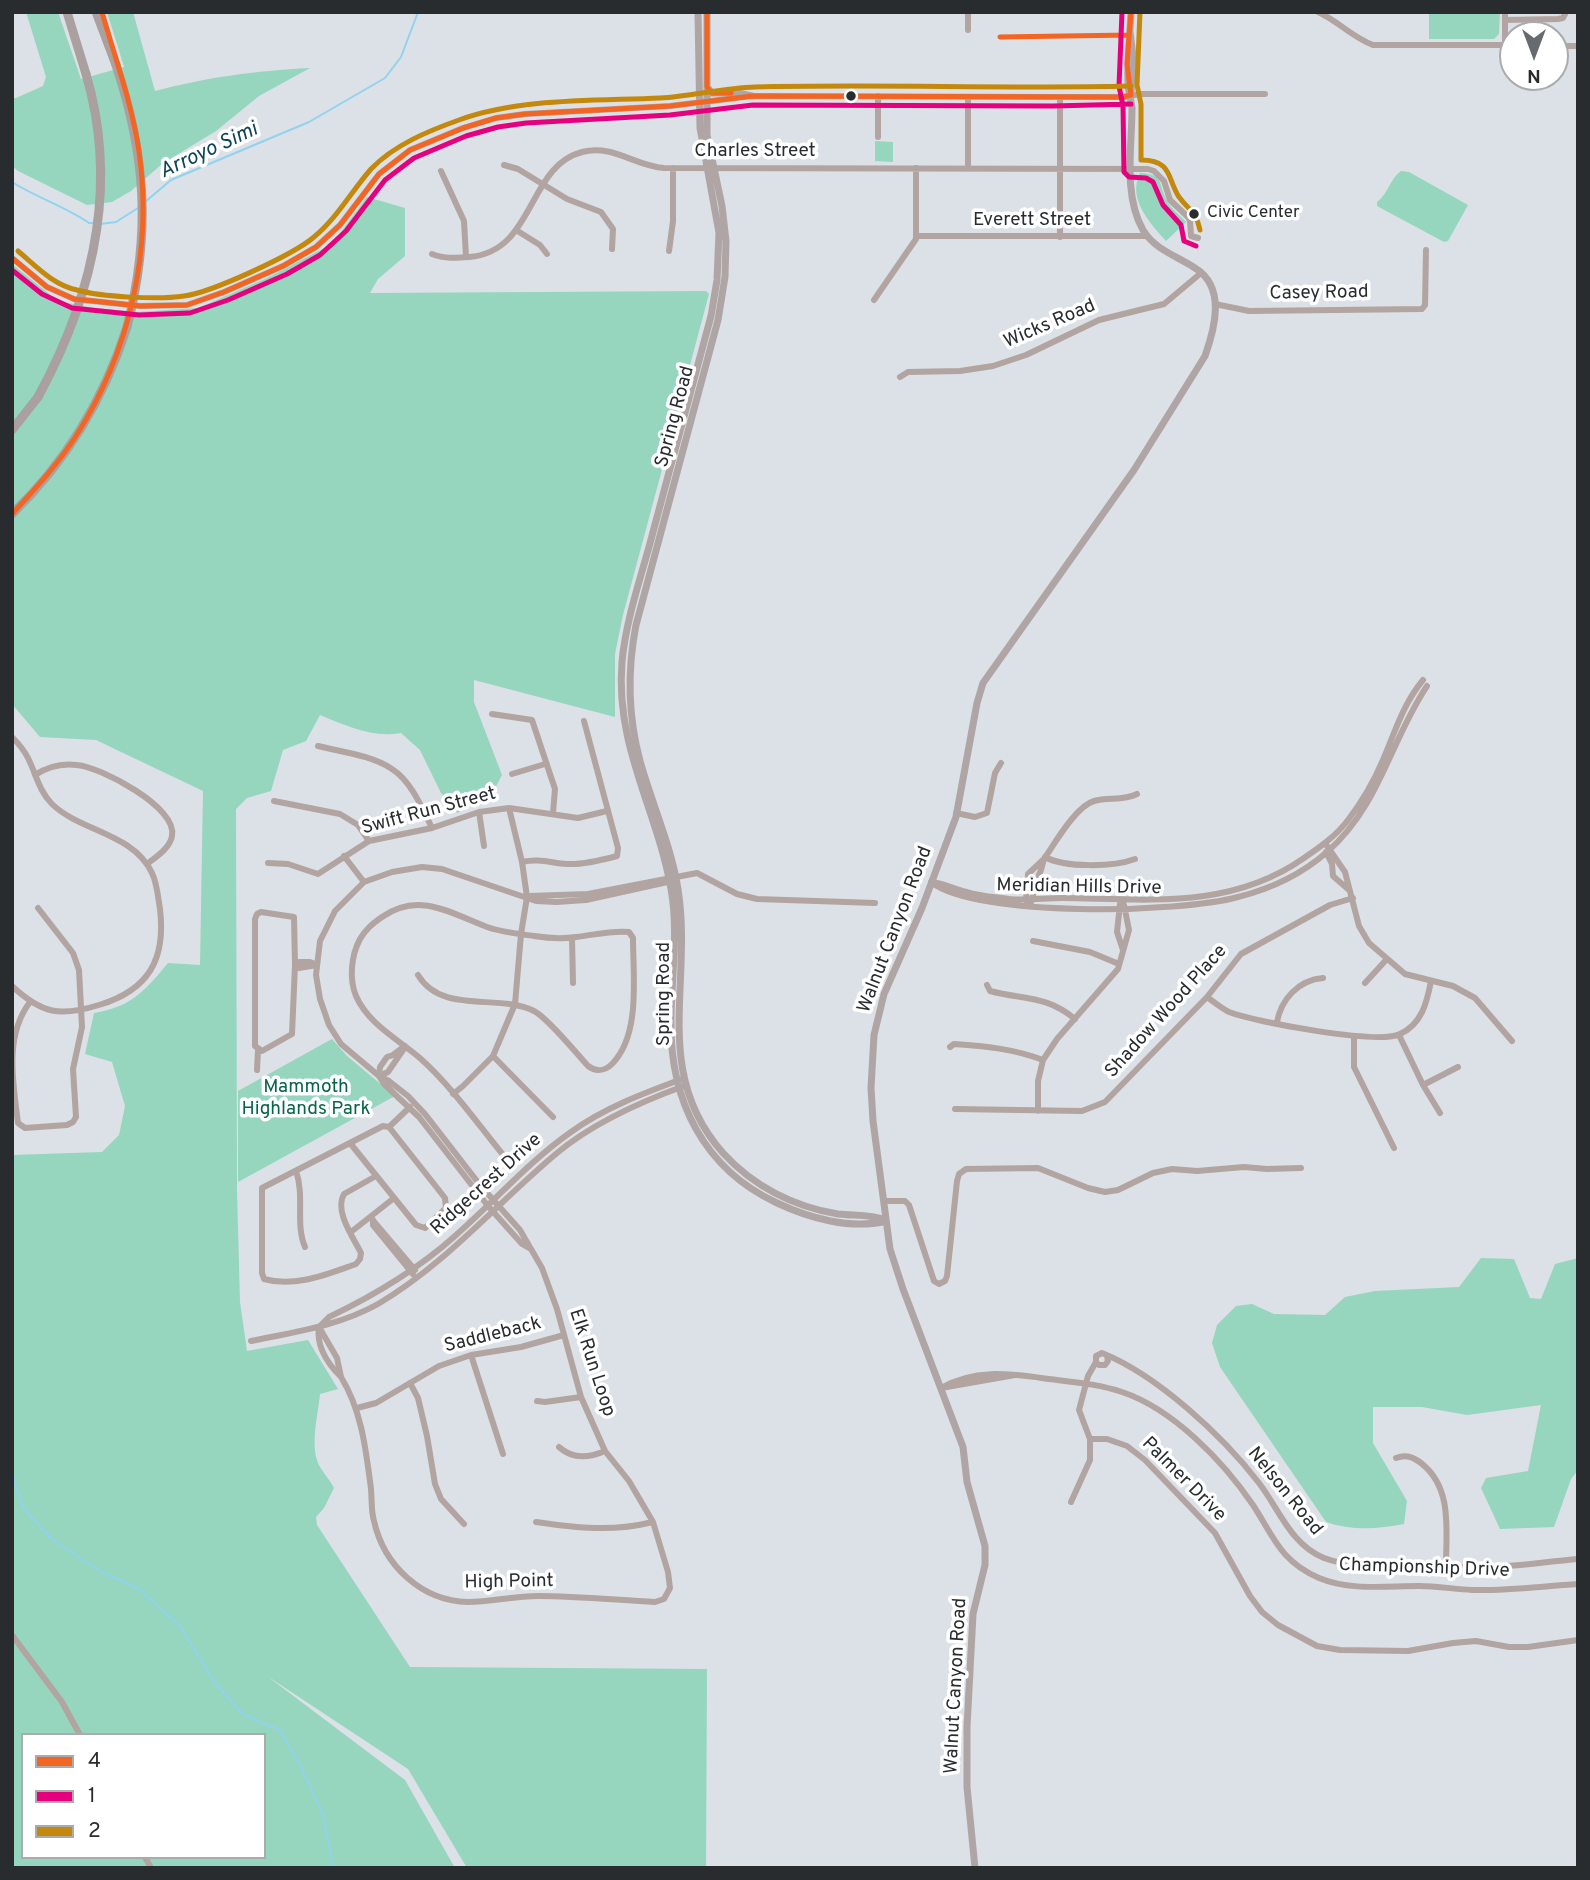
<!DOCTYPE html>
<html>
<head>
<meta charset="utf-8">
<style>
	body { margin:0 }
	#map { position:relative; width:1590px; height:1880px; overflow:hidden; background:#dbe1e6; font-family:Overpass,sans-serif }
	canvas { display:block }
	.frame { position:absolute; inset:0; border:14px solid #282c2f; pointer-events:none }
	.legend { position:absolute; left:21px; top:1733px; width:245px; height:126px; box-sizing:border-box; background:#fff; border:2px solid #a9abac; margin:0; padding:9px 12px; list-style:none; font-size:21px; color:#282c2f }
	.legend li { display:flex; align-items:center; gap:14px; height:35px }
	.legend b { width:35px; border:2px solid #a9abac }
	.north { position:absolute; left:1499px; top:21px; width:70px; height:70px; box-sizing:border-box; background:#fff; border:2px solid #a9abac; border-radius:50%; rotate:180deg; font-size:19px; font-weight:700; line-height:28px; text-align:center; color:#282c2f }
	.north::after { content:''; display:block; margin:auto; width:24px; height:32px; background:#676b6f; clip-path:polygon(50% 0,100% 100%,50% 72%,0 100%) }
</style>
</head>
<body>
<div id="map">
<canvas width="1590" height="1880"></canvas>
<div class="frame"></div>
<ul class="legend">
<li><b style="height:9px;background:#f26522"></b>4</li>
<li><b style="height:9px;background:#e5007d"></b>1</li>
<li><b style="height:9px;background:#c3880c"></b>2</li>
</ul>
<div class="north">N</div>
</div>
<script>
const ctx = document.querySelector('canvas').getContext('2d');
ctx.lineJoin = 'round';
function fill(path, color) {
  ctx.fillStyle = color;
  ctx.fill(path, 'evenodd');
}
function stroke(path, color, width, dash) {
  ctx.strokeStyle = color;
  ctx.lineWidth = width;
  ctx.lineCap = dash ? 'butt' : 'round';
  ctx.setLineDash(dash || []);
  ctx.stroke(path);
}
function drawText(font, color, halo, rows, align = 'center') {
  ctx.font = font + ' Overpass,sans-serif';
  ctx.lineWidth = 7;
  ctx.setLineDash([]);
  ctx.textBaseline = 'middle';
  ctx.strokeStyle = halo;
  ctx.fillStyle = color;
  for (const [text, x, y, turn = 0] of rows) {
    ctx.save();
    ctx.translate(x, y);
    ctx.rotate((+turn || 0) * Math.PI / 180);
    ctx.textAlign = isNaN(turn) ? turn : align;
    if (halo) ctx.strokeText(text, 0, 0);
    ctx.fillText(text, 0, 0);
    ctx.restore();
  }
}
const green = new Path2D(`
	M26,12H58L81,79L124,67L107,12H133L155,91C209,77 254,71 310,68L259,96L216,131L162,164L131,191L112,202L87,205L18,171L12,166V98H16L43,86L46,77Z
	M1429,12H1500L1499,34L1494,39H1429Z
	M875,141L893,142V162L875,161Z
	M1401,171L1409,172L1468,205L1448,241L1444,242L1377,206V202C1388,194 1390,179 1401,171Z
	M1140,173C1164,174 1158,183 1166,199C1169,207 1180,215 1186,222L1166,241C1150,223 1127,199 1140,173Z
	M367,197L405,208V256L378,279L370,293L706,291L709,294L623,615L615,654V717L474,680V702L502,775L490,798L457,813L441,793L420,750L401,733C372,738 347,726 320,715L306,741L283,750L271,791L247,798L236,809L237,1190L240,1302L247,1351L308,1340L338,1389L320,1394C318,1415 311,1440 317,1460C320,1470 329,1478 334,1488L324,1508L316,1517L317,1525L410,1667L707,1669L706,1868H467L408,1769L267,1676L405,1780L455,1868H12V1643L14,1644L12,1641V1155L102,1152L119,1135L125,1106L112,1062L85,1054L94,1013C131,1007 145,991 168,963L200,965L203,791L96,740L40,737L12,704V264L58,301L93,308L137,312L198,308L265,279L332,244ZM23,1735H264V1857H23Z
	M332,1039L347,1056L395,1096L238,1182V1091Z
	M1481,1258L1514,1259L1530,1298L1541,1299L1555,1264L1578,1258V1470L1571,1479L1554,1527L1500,1529L1481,1488L1486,1478L1528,1471L1541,1405L1467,1415L1422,1407H1373V1443L1407,1501L1404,1524C1377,1529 1352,1531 1326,1522L1220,1367L1212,1343L1217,1325L1236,1306L1252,1304L1274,1314L1325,1315L1345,1297L1375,1291L1459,1287Z`);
const stream = new Path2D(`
	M12,182C37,198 65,206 89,223H94
	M145,202L171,180L309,122L385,78L401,57L418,12
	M100,224L116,222L138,208
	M12,1474L24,1509L53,1540L105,1574L138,1588L180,1626L215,1683L244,1715L280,1730L299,1763L323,1814L333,1868`);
const minor = new Path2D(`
	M1318,12C1338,21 1352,37 1373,45H1513
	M1505,20L1558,19L1563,18L1566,12
	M968,30V12
	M1505,45V12
	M1555,46H1578
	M878,96V137
	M504,165L518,169L567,199L601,212L613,229L612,249
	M968,168V97
	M441,171L464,221L466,257
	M516,230L540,245L547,254
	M916,236H1147
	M1060,237V97
	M669,251L673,221V168
	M432,254C444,259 457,258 469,257C535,252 527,166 582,152C613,144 635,166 664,168L1148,169L1154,171L1164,181L1170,200L1188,217L1190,221L1191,236L1198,238
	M12,258L47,287L74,299L140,306L187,305L224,292L283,266L316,247L340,225L379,174L410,150L463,128L496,118L525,114L670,106L752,96L1053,97H1123L1140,94H1265
	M874,300L916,239V168
	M1215,304L1249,311L1422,309L1425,305L1426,250
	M900,377L908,372L960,371L993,366L1026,355L1099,320L1164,304L1201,273
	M1423,680C1403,704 1395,732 1383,760C1374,781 1362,802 1348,820C1336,836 1320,847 1304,858C1230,910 1147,899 1062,898C1044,898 1027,901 1009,899C995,897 980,896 967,892C954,889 944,883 931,882C978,918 1180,913 1238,897C1270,889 1302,874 1327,852C1380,806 1390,741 1427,686
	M492,714L532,720L555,789L553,813
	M12,737C18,743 24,750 28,758C36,774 39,791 52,804C81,832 133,833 152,873C157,883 158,897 160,909C166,959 149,990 99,1005C60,1017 42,1014 12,986
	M318,746C341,752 371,755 392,769C411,781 422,808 432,828
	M512,774L545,764
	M35,775C47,767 62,763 77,765C100,767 178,807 172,836C170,848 156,857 147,864
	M274,801L340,814L358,825L369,841
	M479,812L484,846
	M956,813L975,817L987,813L995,773L1001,763
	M1327,846L1345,872L1359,926L1369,943L1405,974L1453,986L1475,998L1512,1041
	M1326,852L1332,864L1333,876L1349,890
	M344,856L364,882
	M1045,857C1065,868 1114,867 1135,859
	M1044,859C1055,843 1076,806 1094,801C1108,797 1123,801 1137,794
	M1044,859C1042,868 1040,874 1036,882C1032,891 1035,898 1029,906L1026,900L1028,874Z
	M522,862C539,858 551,863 567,864C583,865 602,860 617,856L618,848L584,721
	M268,863L288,864L318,874L369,841L432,828L479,812L509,808L578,818L607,811
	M529,896L588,894L697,873L737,894L757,899L875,903
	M1120,904L1117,932L1123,950
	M261,912L294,917L295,965L292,1034L262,1051L255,1046V919L257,914Z
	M572,938L573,983
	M1033,941L1090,952L1119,964
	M299,962H310L317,965L299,968L295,965Z
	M418,975C442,1015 498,993 534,1011C548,1018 576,1053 588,1066C596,1072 605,1071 612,1064C641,1035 633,976 633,938L629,932C612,930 594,935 576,937C563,939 547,938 534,936C519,934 501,932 487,927C450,913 419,891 382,917C372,924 366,929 360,939C351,956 349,979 356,996C369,1025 398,1039 421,1059C452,1087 477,1123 504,1156
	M1365,983L1386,960
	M987,985L990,991C1024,1000 1046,995 1075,1019
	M1207,997C1214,1002 1221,1008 1229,1012C1255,1022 1378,1045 1400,1034C1422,1024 1427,1002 1431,981
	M30,1002C4,1036 13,1083 18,1123L25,1128L67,1125L73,1122L76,1117L73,1069L82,1027L79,970L73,953L38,908
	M1277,1022C1281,1000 1298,980 1323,978
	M1399,1035L1423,1085L1440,1113
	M1354,1037V1067L1394,1148
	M950,1047L954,1044C985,1046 1014,1049 1043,1060
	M493,1056L553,1117
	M257,1070L258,1050
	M379,1076L380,1067L387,1057L393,1055L405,1046
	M379,1076L388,1072L403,1050
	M1423,1085L1458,1067
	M453,1094L463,1086L493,1056L515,1004L521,934L527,897L522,862L509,808
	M955,1109L1082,1111L1105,1102L1207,997L1241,954L1330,905L1353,898
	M1038,1111V1081L1043,1060L1057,1039L1118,969L1129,930L1124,905
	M389,1127L410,1107
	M350,1143L416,1225L425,1228L446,1208L445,1198L389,1127
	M296,1171C305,1197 295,1224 305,1247
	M376,1176L344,1194C334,1211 353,1237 361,1253L360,1259L356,1264C327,1274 295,1288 264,1279L262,1273V1188L383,1126L389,1127
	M884,1201H905L909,1205L934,1281L939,1284L945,1281L947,1276L957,1181L959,1174L966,1169L1038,1168L1088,1188L1105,1192L1118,1190L1153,1173L1172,1169L1197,1171L1244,1167L1267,1169L1301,1168
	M370,1217L415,1270
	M373,1220V1225L413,1274
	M351,1232L394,1198
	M529,1248L522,1244L488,1206L419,1117L384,1084L379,1076L341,1044L329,1025L320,999L316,975L320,941L335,911L364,882L392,872L422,867L442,869L536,901L556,902L586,900L672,881
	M319,1327L329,1317C375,1295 417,1270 455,1236C494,1202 528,1162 571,1132C604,1108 644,1093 682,1079
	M319,1327L337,1358L341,1377C328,1364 316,1346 319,1327Z
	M251,1341C294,1332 339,1326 378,1304C446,1264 497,1203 557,1153C593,1123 640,1102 684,1086
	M471,1355L503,1454
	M1107,1356L1108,1361L1105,1365H1099L1096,1362V1356L1102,1353C1157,1375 1222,1435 1259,1483C1279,1509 1291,1545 1324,1558C1353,1569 1388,1564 1419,1564C1439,1564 1458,1568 1477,1568C1511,1567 1544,1562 1578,1559
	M1015,1375L941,1388C976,1368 1011,1374 1049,1379C1073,1382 1099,1384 1122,1392C1173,1409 1223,1461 1253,1505C1274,1537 1280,1561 1319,1578C1350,1591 1386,1586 1419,1586C1436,1586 1454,1589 1472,1590C1507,1591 1543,1586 1578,1584
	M341,1377C362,1411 366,1451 371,1489C372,1500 371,1511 374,1521C384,1566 422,1601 468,1602C491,1602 514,1596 538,1596C577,1596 616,1600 655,1602L664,1599L670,1588L668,1572L653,1522L629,1481L605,1451L581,1397L557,1309L542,1268L520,1230L480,1185L425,1114L408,1096L389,1081L379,1076
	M410,1383L418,1398L427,1436L435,1484L441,1499L464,1524
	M537,1401L545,1402L581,1397
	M357,1408L376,1403L439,1366L471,1355L521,1347L564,1335
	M1090,1439H1107L1127,1446L1145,1460L1215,1533L1250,1596L1262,1612L1278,1625L1317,1646L1340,1650L1408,1651L1453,1643L1476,1641L1509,1647H1528L1578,1640
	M559,1447C572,1459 589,1458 605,1451
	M1396,1458C1406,1454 1413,1457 1421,1463C1453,1488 1446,1530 1446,1566
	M1071,1502L1090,1460V1439L1079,1410L1088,1376L1096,1362
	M536,1522C578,1528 612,1532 653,1522
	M12,1635L62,1702L80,1735
	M145,1857L151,1868`);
const major = new Path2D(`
	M698,12L700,128L719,233L717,280L711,316C692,388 672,460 653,532C642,575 626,618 622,662C615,747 657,809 671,889C679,933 671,978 671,1022C670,1101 704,1169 777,1203C809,1218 851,1230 886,1221
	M707,12V135L722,206L726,241L725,277L718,320L636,625C627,671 628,716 640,761C652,804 671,845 678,889C693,983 651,1072 723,1153C753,1186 794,1207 838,1214C854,1216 870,1214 885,1220
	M1130,32L1133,56L1131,93
	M707,87L712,93H738L752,96
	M975,1868L967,1787V1727L973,1614L985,1565V1546L967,1482L963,1447L903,1289L890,1249L873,1121L871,1088L874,1035L884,994L922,908L956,817L977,703L983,683L1134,470L1205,356C1215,328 1226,287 1195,268C1177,256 1155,250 1143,230C1123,195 1132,147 1132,108C1131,99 1128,91 1128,82C1127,58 1130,36 1131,12`);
const highway = new Path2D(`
	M67,12L86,74
	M96,12L116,65
	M12,430L38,397
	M12,514C67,461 104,399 127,327`);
const highwayBridge = new Path2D(`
	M116,65C146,155 151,234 127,327
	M38,397C93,296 119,186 86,74`);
const bus1 = new Path2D(`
	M707,12V87L712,93H731
	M1000,37L1129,35
	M12,258L47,287L74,299L140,306L187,305L224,292L283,266L316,247L340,225L379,174L410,150L463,128L496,118L525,114L670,106L752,96L1123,97L1131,95L1127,64L1131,12
	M12,514C35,489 58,464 76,436C130,351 153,250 139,151C132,104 115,58 102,12`);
const bus2 = new Path2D(`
	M1122,12L1119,86L1123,106L1124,172L1129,177L1146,178L1153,182L1163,205L1181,225L1184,241L1196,246
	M12,270L42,294L72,308L139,315L190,313L228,300L287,274L320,255L346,231L385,180L414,158L466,136L498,127L526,123L670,115L753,105L1053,106L1131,104`);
const bus3 = new Path2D(`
	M1140,12L1137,85L1141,104V160C1173,160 1167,179 1179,197C1191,213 1195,209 1200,230
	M18,251C36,266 53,285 77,290C101,297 159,300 184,296C210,293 293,255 314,237C337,218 351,192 371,169C394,145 428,131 459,120C520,98 595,101 660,98C692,96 723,88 755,87C880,84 1005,89 1131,86`);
const markers = [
	[851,96,6,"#282c2f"],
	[1194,214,6,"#282c2f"]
];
const busNames = [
	["Civic Center",1207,214]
];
const streetNames = [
	["Charles Street",755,152],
	["Everett Street",1032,221],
	["Casey Road",1319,294,-1],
	["Wicks Road",1050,325,-23],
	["Spring Road",676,417,-75],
	["Swift Run Street",429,812,-15],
	["Meridian Hills Drive",1079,888,1],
	["Walnut Canyon Road",896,930,-69],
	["Spring Road",665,994,-90],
	["Shadow Wood Place",1167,1012,-48],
	["Ridgecrest Drive",487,1185,-42],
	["Saddleback",493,1336,-14],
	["Elk Run Loop",591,1363,72],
	["Palmer Drive",1183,1480,45],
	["Nelson Road",1284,1492,51],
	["Championship Drive",1424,1569,2],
	["High Point",509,1583,-1],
	["Walnut Canyon Road",957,1686,-87]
];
const parkNames = [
	["Mammoth",306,1088],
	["Highlands Park",306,1110]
];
const waterNames = [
	["Arroyo Simi",209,152,-25]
];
fill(green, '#96d5be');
stroke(stream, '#91d3ef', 2);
stroke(minor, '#b2a4a0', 6);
stroke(major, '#b0a5a5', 7);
stroke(highway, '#aaa09f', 9);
stroke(highwayBridge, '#aaa09f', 9);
stroke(bus1, '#f26522', 5);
stroke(bus2, '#e5007d', 5);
stroke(bus3, '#c3880c', 5);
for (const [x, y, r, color] of markers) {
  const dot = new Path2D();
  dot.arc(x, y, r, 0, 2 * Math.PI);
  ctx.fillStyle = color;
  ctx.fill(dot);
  stroke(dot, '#fff', 2.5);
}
drawText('17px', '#282c2f', '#fff', busNames, 'left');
drawText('19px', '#282c2f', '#fff', streetNames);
drawText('19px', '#056647', '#fff', parkNames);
drawText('italic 21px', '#0d4458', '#fff', waterNames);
</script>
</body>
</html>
